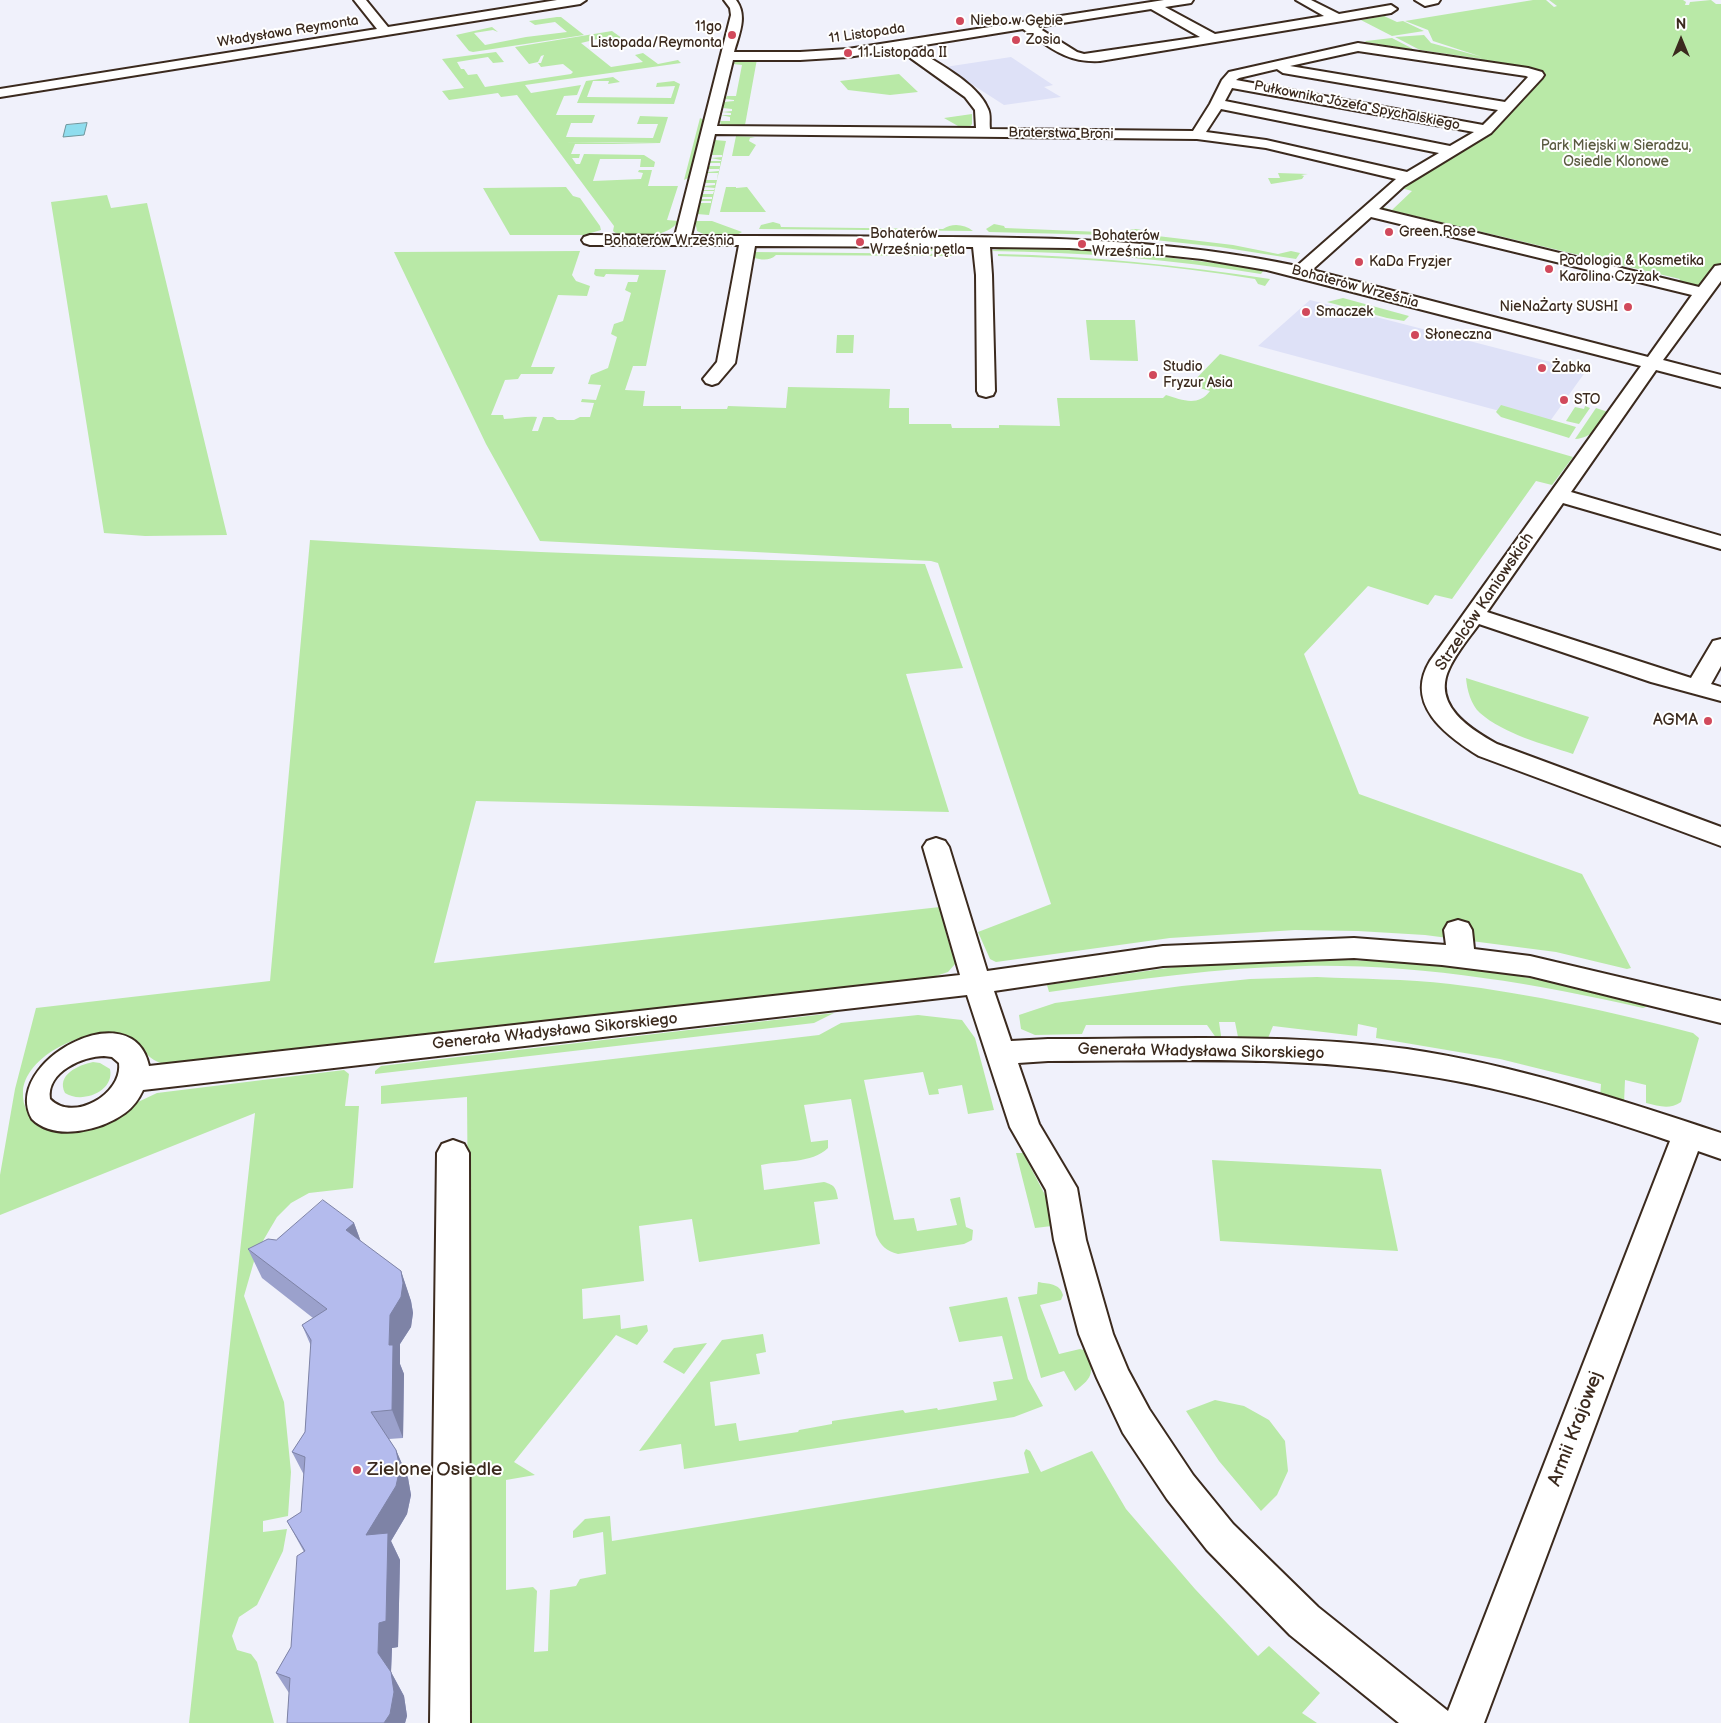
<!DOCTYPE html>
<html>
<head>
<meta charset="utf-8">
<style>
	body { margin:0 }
	#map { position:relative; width:1721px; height:1723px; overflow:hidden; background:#f0f1fb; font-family:"Balsamiq Sans",sans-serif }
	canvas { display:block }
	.north { position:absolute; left:1656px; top:15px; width:50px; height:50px; -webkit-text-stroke:4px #fff; paint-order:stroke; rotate:0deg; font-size:14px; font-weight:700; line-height:20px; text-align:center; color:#3b2a1e }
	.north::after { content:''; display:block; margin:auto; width:18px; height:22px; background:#3b2a1e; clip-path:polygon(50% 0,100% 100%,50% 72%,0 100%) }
</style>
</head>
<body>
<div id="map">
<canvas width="1721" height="1723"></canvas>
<div class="north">N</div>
</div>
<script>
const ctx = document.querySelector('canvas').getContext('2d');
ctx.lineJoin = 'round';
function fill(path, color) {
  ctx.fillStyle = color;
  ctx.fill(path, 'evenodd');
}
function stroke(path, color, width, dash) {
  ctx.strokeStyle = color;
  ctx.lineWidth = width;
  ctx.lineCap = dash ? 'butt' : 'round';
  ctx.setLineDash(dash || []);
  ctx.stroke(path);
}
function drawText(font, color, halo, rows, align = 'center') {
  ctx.font = font + ' "Balsamiq Sans",sans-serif';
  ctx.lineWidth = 4;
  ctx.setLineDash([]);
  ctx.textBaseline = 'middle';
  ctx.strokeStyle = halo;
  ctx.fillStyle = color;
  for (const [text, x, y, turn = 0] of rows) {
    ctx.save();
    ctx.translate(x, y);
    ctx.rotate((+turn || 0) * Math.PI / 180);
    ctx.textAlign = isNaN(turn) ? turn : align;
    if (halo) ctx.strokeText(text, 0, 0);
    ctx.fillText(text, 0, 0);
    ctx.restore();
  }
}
const built = new Path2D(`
	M1011,57L1053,85L1044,87L1061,97L1004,105L945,67Z
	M1310,300L1586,371L1548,424L1258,346Z`);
const green = new Path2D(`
	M1533,0H1546L1554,7L1557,6L1549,0H1683L1686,2L1685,5H1689L1690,2L1711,0L1716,4H1721V263L1705,284L1694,287L1677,283L1680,279L1398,212L1394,215L1385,211L1382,207L1392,210L1412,191L1401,188L1490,133L1517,103L1544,76L1542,73L1477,61L1482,59L1420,50L1395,37L1424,35L1431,43L1482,57L1433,41L1428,30L1405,21Z
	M1384,16L1397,22L1403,21L1424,31L1392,36L1355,17L1362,20Z
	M557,17H561L584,35L473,52L469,51L456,35L492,27L498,32L493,30L474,33L485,45L526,37L567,32L555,22L535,25L529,21Z
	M612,31L626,41L615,43V40L610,36L581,43L611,67L643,62L635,55L643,53L658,64L678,60L681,63L525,85L531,93L581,85L577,95L564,96L556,115H595L592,123H571L566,137L653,138L658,124H637L640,116L668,117L660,143L565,142L660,144H575L571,154H580L579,158H572L576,164H580L584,154L644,155L655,162L654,167H640L641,159H600L593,181L641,179L643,173L638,172L639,170H652L648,186H678L667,220L678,221C671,237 625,242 613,231L614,226L517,95L501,97L498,93L449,100L442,91L464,88L442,59L496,52L504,62L493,63L488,57L457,62L461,69H464L468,75L477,74L485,87L571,74L573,72L563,64L541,67L538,63H541L544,55L541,56L538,62L529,64L515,47Z
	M1392,38L1415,50L1365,42L1366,41Z
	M744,58L757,59L745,125H730L729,127L721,126L720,121H730V117L721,115H731V113L722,112L732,111V109L723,108L724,102L734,101V100L725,99L727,96H736L742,65L733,64L737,60Z
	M899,74L918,92L890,95L848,90L840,81Z
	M613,77L620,82L608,84L609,81H593L587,97L671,98L675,86L656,87L657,83L674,81L680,84L674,104L577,103L586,81Z
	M972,114V124L969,128L958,129V126L944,118Z
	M700,118L704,120L690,177L684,180Z
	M736,136L755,137L750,138L749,141L756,145L749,156H732Z
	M715,140L726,141L709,215L697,214L700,203H711V201H700L701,199H712V197H701L702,194H713L714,191H703V190H714L715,188L704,187V186L715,185V183H705L706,180H717L718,173H707L708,172L719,171V169H708L709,166H720V163H710V161H721V160L711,158L722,157V155H712Z
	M1278,173L1308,174L1301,175L1304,176L1302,179L1271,184L1268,178H1280Z
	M566,187L573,196L580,198L600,226L601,230L584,235H510L483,188Z
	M726,187H736V188L747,187L766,212H720Z
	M107,195L111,208L147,203L227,535L145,536L104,533L51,202Z
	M695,221H712L742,232C730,240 709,238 697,231Z
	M773,222L780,224L781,227L943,229C952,223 964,224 973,231L759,229L761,225Z
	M994,224L1004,226L1005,228L1124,233C1132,227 1143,228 1149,235L1233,245L1278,254L1291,251L1300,253L1296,259L1220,247L1108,235L989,232L986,229Z
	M781,234L943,236V238L781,237Z
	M874,245L943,246V251L874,250Z
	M1009,247C1095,249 1179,257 1264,270L1261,274C1171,259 1082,252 990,251Z
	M580,251L572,275L576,281L590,286L587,296L558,295L531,367H555L552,374H521L518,379L505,380L491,415H503L504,419C516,419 525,416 537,417L532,431H538L543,417H553L557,420H574L580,417H590L594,403L581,402L582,399L596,400L601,385L588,384L591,375L608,368L617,337L611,334L614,324L623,321L631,293L625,290L628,282H637L639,275L606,274L604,277L596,276L594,274L595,269L666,270L646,366H633L625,390L645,391L643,406H681V409H727L728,406L786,408L788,387L890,389L889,408H909V424H951L952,428H999V425L1060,426L1057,398H1163L1166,395C1182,400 1198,407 1210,391L1190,385L1220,354L1573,457L1552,485L1536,481L1452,599L1435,595L1428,605L1368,586L1304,654L1359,794L1582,874L1631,968L1627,969L1556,952L1425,935L1358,931L1295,930L1170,938L996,962L990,959L978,932L1051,904L938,563L931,561L540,541L486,444L394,252Z
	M754,252L956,254L957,256L776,255C770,261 762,260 754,258Z
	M998,254C1090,256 1179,265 1270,279L1265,286L1258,284L1255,279C1169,265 1085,258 998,256Z
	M1343,298L1409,316L1404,321L1387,318L1327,302Z
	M1086,320H1135L1138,361L1090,360Z
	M837,335H854L853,353H836Z
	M1501,405L1576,427L1569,438L1566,437L1501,417L1496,412Z
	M1585,406L1590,408L1579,424L1566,421L1575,407L1584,409Z
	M1596,408L1608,412C1598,425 1593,438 1575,439Z
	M310,540C515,553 720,559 925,564L963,668L906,674L949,812L476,801L434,963L940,907L947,937L956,963L948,972L930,978L184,1065C174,1065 163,1065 154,1060C147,1056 143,1049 137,1044C132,1040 122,1037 116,1036C84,1028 26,1056 23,1091C22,1108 29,1116 42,1125L121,1110L157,1093L344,1070L349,1074L345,1106H359L353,1188L309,1193L291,1203L277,1217L257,1251L244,1296L284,1402L291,1472L288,1516L263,1521V1532L287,1529L283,1551L257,1605L239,1617L232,1636L237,1650L251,1654L257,1662L274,1723H189L255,1113L0,1215V1175L15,1089L36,1008L270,981Z
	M1466,678L1589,717L1573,754C1543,744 1504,734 1480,713C1471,705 1467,690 1466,678Z
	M1304,959C1370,960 1438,963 1504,974C1553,981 1601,992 1649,1003L1648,1006L1643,1008C1532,983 1419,964 1305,966C1219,967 1134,980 1049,992L1047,985L1175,967L1238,961Z
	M1317,977C1362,979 1406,979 1450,984C1533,994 1613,1012 1693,1033L1699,1038L1681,1102C1669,1110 1659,1106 1646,1103V1085L1625,1080L1624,1103L1600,1098L1601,1084L1500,1059L1376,1038L1377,1028L1358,1024L1357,1036L1273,1026L1266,1043L1239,1042L1235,1022H1219L1222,1042H1219L1207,1025H1086L1082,1034L1035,1035L1021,1029L1019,1015L1055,1003L1182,986L1250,979Z
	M834,1013L814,1023L375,1074V1071L381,1066Z
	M918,1015L962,1020L975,1038L994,1110L968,1114L962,1085L938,1089L939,1094L929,1095L923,1072L864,1080L894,1220L914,1218L917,1231L957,1225L950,1199L960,1197L966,1227L973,1230L972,1240L964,1244L898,1254C886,1251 881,1246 876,1235L851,1099L804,1105L811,1142L828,1140V1148C812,1164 782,1160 761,1165L764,1190L824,1182C835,1185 836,1188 838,1199L814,1202L820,1244L699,1262L692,1219L639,1226L644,1281L582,1289L583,1319L620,1315L621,1329L647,1325L648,1331L637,1345L616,1335L514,1462L535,1475L506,1480V1590L533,1587L537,1591L534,1652L548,1651L550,1590L576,1586L580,1579L606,1574L603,1532L573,1538V1531L585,1519L610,1516L612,1541L1029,1473L1024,1453L1026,1449L1030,1451L1041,1472L1092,1451L1126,1509L1195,1589L1258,1656L1269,1646L1320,1693L1302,1713L1317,1723H472L467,1097L381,1104V1086L819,1035L841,1023Z
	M93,1062L100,1063L110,1069C115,1092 81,1104 65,1093C56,1075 78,1065 93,1062Z
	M1016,1153H1023L1053,1210L1052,1226L1035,1228Z
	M1212,1160L1381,1169L1398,1251L1220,1241Z
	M1038,1282C1048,1284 1060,1283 1063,1295L1061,1300L1040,1305L1059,1354L1080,1349L1084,1350C1095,1371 1094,1377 1075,1391L1064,1371L1041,1378L1018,1297L1037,1294Z
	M1007,1297L1028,1379L1043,1406L1014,1417L684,1469L681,1444L639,1451L722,1340L763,1334L766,1352L756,1354L760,1374L710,1382L715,1426L736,1423L739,1441L798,1432L799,1430L832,1424V1421L903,1410L905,1413L937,1408L938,1410L997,1400L993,1382L1013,1379L1002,1336L959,1342L949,1307Z
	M707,1343L684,1374L663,1362L674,1348Z
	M1215,1400L1244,1406L1269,1420L1285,1441L1288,1471L1277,1495L1261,1511L1219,1461L1186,1411Z`);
const water = new Path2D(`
	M87,123L84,135L63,137L66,125Z`);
const minor = new Path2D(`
	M354,0H366L388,27L557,0H586L580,4L0,97V89L377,29Z
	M724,0H736C748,16 739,34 734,52H800L848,49L1164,0H1193L1191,3L1165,7L1215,34L1324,16L1296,0H1311L1339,14L1391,5L1397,9L1391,13L1100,61C1066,63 1050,47 1023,29L912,47C935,62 978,83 988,109C991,115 989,122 990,129L1193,131L1210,104L1222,80L1229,72L1358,43L1528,68L1542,72L1544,75L1542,78L1491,133L1404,186L1379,209L1699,287L1715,266L1721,265V281L1663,360L1721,375V387L1656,370L1571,492L1721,536V549L1563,503L1487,612L1691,678L1713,641L1721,639V666L1711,684L1721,687V701L1651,682L1479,624C1469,638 1456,653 1449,669C1432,705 1470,729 1497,744L1721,827V846L1479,756C1445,735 1404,704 1430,661L1641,366L1267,270L1202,259L1136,252L1069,248L990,247L992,275L995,391L993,395L986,397L979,395L977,391L976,275L973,247L755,246L735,363L718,383L712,385L706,383L703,379L717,362L739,245H590L584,243L582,240L584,237L590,235L675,236L731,15L730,8ZM1151,9L1200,37L1084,54L1077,52L1037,27ZM898,49L965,97L975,110L976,128L717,126L733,60H800L848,57ZM1358,51L1526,76L1528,77L1505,102L1290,66ZM1277,69L1283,73L1498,110L1483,125L1236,80L1239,78ZM1232,88L1474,132L1450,146L1225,101ZM1221,109L1439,153L1407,172L1266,140L1206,132ZM715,134L1197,139L1266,148L1396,179L1297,266C1174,240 1051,237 927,237C848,236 770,236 691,236ZM1371,217L1692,295L1648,357L1312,270Z
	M1415,0H1440L1438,3L1425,6Z
	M936,838L945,841L949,847L987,971L1163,946L1354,938L1446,945L1444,930L1448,923L1458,920L1468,923L1472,930L1474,949L1530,956L1721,1001V1023L1530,976L1442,965L1354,958L1163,966L994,991L1011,1041L1048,1039C1167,1039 1289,1033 1407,1049C1515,1065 1618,1099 1721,1133V1159L1698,1151L1484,1723H1399L1290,1635L1207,1550L1167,1499L1123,1433L1097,1378L1079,1334L1054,1240L1046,1190L1010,1127L967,995L143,1090C139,1099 133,1107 125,1113C102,1130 55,1142 32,1119C0,1063 133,990 149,1066L960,975L923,847L927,841ZM104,1056L112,1057L119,1063C123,1094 73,1123 50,1099C46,1072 83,1056 104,1056ZM1048,1061C1167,1061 1289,1055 1407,1073C1497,1085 1585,1112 1670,1141L1448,1711L1318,1607L1233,1524L1193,1475L1149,1409L1128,1370L1113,1334L1086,1240L1077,1188L1039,1124L1018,1063Z
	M453,1140L464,1144L469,1153L470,1723H430L437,1153L442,1144Z`);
const wall = new Path2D(`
	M354,1223L361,1242L401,1271L411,1301L413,1313L411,1327L400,1344V1364L404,1374L403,1438L389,1439L396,1450L408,1478L411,1495L407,1514L391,1541L400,1560L398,1647L392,1648L391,1672L404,1696L407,1716L405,1723H287L289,1693L276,1673L291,1647L304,1552L287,1521L301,1512L304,1475L292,1452L305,1432L311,1346L302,1325L313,1318L262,1278L248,1249Z`);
const shadedWall = new Path2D(`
	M354,1223L365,1253L346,1230Z
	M401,1271L411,1301L413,1313L411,1327L400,1344V1364L404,1374L403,1438L392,1410L389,1345L390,1315Z
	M396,1450L408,1478L411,1495L407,1514L391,1541L400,1560L398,1647L392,1648L391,1672L404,1696L407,1716L405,1723H384L366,1535Z`);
const building = new Path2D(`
	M323,1200L354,1223L346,1230L401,1271L403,1283L401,1297L390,1315L389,1345H393L392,1410L371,1412L396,1450L400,1468L396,1486L366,1535L388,1533L386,1621L379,1623L378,1653L391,1672L394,1692L390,1714L384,1723H287L290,1678L276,1673L291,1647L297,1556L305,1551L287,1521L301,1512L305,1457L292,1452L305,1432L311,1340L302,1325L327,1309L248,1249L268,1239L276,1240Z`);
const markers = [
	[960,21,5,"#d1495b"],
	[732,35,5,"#d1495b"],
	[1016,40,5,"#d1495b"],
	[848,53,5,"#d1495b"],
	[1389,232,5,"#d1495b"],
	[860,242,5,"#d1495b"],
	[1082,244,5,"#d1495b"],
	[1359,262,5,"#d1495b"],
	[1549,269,5,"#d1495b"],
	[1628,307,5,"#d1495b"],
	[1306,312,5,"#d1495b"],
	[1415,335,5,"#d1495b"],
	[1542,368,5,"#d1495b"],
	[1153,375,5,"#d1495b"],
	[1564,400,5,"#d1495b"],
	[1708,721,5,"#d1495b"],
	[357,1470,5,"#d1495b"]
];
const farPoinames = [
	["Niebo w Gębie",970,21],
	["11go",722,27,"right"],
	["Listopada/Reymonta",722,43,"right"],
	["Zosia",1026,40],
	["11 Listopada II",858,53],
	["Green Rose",1399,232],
	["Bohaterów",870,234],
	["Września pętla",870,250],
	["Bohaterów",1092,236],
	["Września II",1092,252],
	["Podologia & Kosmetika",1559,261],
	["Karolina Czyżak",1559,277],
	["KaDa Fryzjer",1369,262],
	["NieNaŻarty SUSHI",1618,307,"right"],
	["Smaczek",1316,312],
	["Słoneczna",1425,335],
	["Studio",1163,367],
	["Fryzur Asia",1163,383],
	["Żabka",1552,368],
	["STO",1574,400]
];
const farStreetnames = [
	["Władysława Reymonta",288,32,-9],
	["11 Listopada",867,34,-8],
	["Pułkownika Józefa Spychalskiego",1357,106,11],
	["Braterstwa Broni",1061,134,1],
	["Bohaterów Września",669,241],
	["Bohaterów Września",1355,287,15]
];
const farParknames = [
	["Park Miejski w Sieradzu,",1616,146],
	["Osiedle Klonowe",1616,162]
];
const streetNames = [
	["Strzelców Kaniowskich",1485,602,-56],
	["Generała Władysława Sikorskiego",555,1032,-6],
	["Generała Władysława Sikorskiego",1201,1052,1]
];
const poiNames = [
	["AGMA",1698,721]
];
const nearStreetnames = [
	["Armii Krajowej",1576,1429,-69]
];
const nearPoinames = [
	["Zielone Osiedle",367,1470]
];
fill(built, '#dee1f7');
fill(green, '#b9e9a7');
fill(water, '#8fddee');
stroke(water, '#6d959b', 1);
stroke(minor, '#3b2a1e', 4);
fill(minor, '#fff');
fill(wall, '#9ba1cc');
fill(shadedWall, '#7e83a6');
fill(building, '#b4bbed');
stroke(building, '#7e83a6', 1);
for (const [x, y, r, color] of markers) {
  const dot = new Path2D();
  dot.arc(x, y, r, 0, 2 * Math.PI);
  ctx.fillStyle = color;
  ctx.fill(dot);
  stroke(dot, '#fff', 2);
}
drawText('14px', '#3b2a1e', '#fff', farPoinames, 'left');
drawText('14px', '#3b2a1e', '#fff', farStreetnames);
drawText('14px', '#5a5a40', '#fff', farParknames);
drawText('16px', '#3b2a1e', '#fff', streetNames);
drawText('16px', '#3b2a1e', '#fff', poiNames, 'right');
drawText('19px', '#3b2a1e', '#fff', nearStreetnames);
drawText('19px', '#3b2a1e', '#fff', nearPoinames, 'left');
</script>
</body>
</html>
